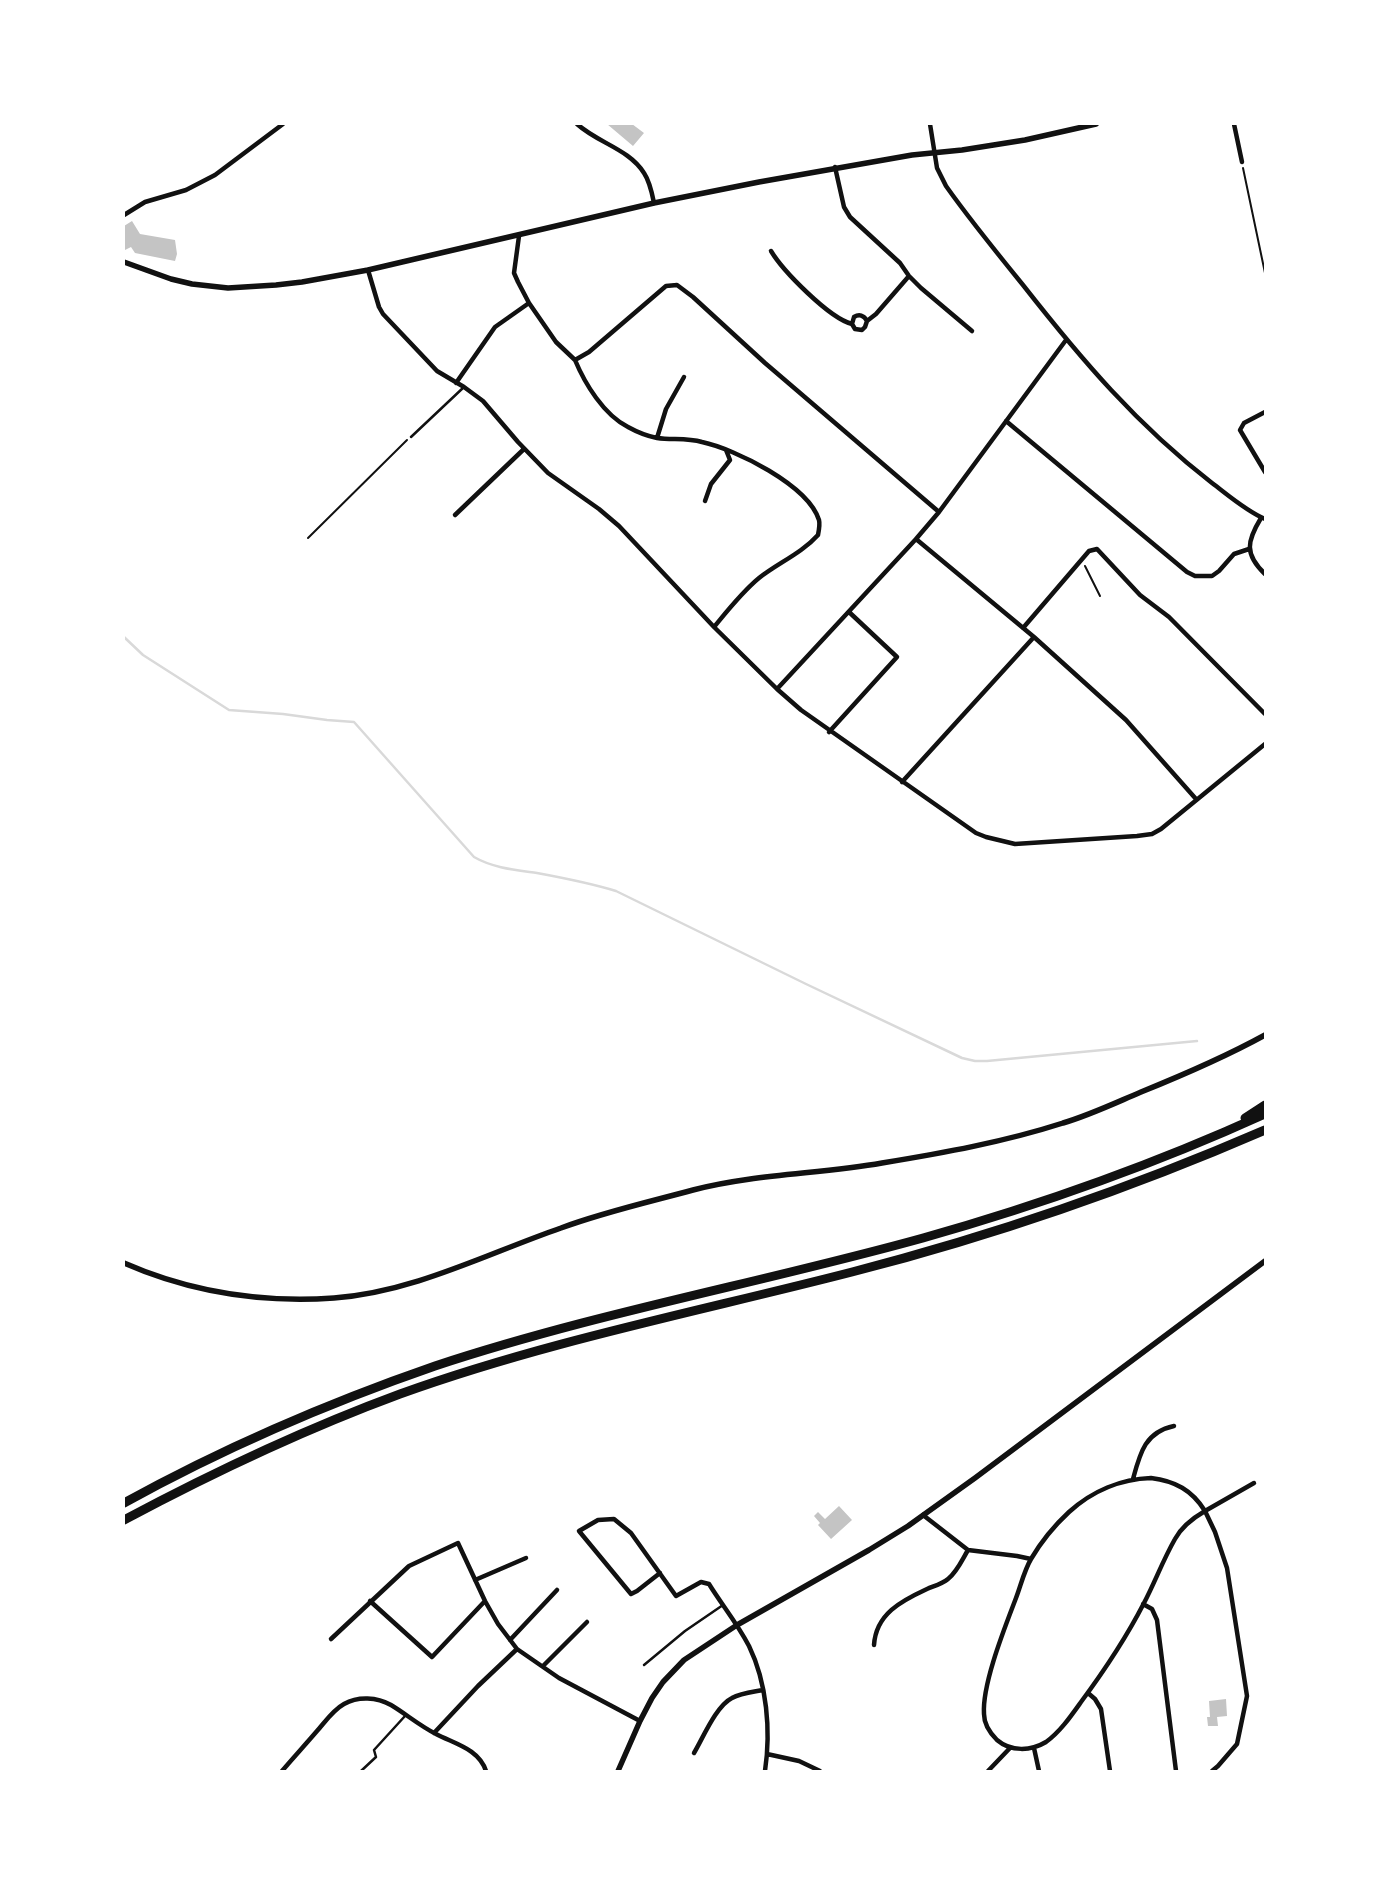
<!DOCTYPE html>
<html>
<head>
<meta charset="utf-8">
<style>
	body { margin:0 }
	#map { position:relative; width:1389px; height:1895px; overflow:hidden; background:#fff; font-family:"Roboto Condensed",sans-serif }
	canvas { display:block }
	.frame { position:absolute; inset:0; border:125px solid #fff; pointer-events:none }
</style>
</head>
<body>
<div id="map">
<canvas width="1389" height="1895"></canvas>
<div class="frame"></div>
</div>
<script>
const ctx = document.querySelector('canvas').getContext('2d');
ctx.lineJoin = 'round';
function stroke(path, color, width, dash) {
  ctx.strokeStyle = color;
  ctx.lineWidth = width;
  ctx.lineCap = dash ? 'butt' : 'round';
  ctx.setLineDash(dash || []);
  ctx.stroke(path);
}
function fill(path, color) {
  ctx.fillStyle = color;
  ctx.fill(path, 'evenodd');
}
const stream = new Path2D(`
	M124,637L143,655L229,710L283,714L327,720L354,722L474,857C493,868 516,870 537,873C564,878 590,883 616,891L806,984L962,1058L975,1061H987L1197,1041`);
const building = new Path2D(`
	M607,124H632L644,133L633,146Z
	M132,221L140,234L175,240L177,254L175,261L135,253L131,247L125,250L124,248V226Z
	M839,1506L852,1520L831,1539L818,1525L820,1523L814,1516L818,1512L825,1519Z
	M1226,1699L1227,1716L1217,1717L1218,1726H1208L1207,1717H1210L1209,1701Z`);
const path = new Path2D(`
	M1243,168L1265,273
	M308,538L407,440
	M1085,566L1100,596`);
const service = new Path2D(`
	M411,437L464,387
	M644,1665L685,1631L723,1605
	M361,1771L376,1757L374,1750L405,1716`);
const minor = new Path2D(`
	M577,124C598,143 629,149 644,173C650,182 652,193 654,203
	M930,124L937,168L946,186C970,220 997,253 1023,285C1081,359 1137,425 1212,483C1228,495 1246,511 1265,519
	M1234,124L1242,162
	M835,167L844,207L850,217L900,263L909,276L921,288L972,331
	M124,215L145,202L186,190L215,175L283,124
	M519,236L514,273L518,282L529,303L556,342L575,360L589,352L666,286L677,285L693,297L765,363L939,512
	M771,251C783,271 829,318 852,324
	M368,270L379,307L383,314L437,371L464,387L483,401L518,442L548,473L599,509L619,526L714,627L777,689L801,710L976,833L986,837L1015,844L1137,836L1152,834L1161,829L1265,744
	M867,321C864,315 859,314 854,317L852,324L855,329L862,330L865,327L867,321L876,314L909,276
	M575,360C585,384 604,415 628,427C637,432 647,436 657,438C672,440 687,438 702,442C735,449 808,485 819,520C820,524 819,530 818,535C802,553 778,563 759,578C742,592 728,610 714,627
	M456,383L495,327L529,303
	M1265,412L1244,423L1240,430L1265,472
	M1006,421L1187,572L1195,576H1212L1219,571L1234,554L1249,549
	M657,438L666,409L684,377
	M705,501L711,484L730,460L726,450
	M455,515L524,449
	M1261,518C1247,541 1244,554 1265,574
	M916,539L1034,637L1126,720L1196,799
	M1023,628L1089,551L1097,549L1140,595L1169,617L1265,714
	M777,689L916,539L939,512L1066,340
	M829,732L897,657L849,612
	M902,782L1034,637
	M1151,1478C1175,1481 1192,1490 1205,1511C1193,1518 1182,1526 1175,1539C1163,1560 1155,1582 1144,1603C1126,1638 1104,1671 1081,1702C1071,1716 1060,1732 1046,1742C1031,1751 1011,1752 997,1740C990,1733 984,1724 984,1714C982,1684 1005,1627 1016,1598C1021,1585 1024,1571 1031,1559C1041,1542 1055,1525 1069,1512C1092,1491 1121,1479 1151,1478Z
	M1133,1479C1140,1453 1145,1432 1174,1426
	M923,1515L968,1550L1017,1556L1031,1559
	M660,1573L637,1591L631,1594L579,1531L598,1520L614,1519L631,1533L676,1596L701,1582L709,1584C722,1605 737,1623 749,1646C767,1683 771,1731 765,1771
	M475,1580L526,1558
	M370,1601L432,1657L485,1601
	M1143,1604L1152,1609L1157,1620L1176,1771
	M331,1639L409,1566L458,1543L485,1601L498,1624L517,1649L559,1678L640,1721
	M510,1640L557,1590
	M874,1645C876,1614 901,1601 927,1589C934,1586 942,1584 948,1579C957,1572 962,1560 968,1550
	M543,1666L587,1622
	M1088,1693L1095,1699L1101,1709L1110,1771
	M434,1733L478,1686L517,1649
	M1034,1748L1039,1771
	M694,1753C703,1738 716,1706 732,1698C741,1693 753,1692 763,1690
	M767,1754L799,1761L820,1771
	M282,1771C293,1758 305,1745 317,1731C325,1722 333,1710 344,1704C358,1696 377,1697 391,1705C406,1714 420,1726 436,1734C455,1744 479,1749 486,1771
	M988,1771L1010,1748
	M1212,1771L1218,1766L1237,1744L1247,1696L1227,1568L1215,1532L1205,1511L1254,1483`);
const tertiary = new Path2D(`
	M124,262L171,279L192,284L228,288L276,285L302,282L368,270L654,203L759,182L912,155L962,150L1025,140L1096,124
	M124,1263C190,1292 261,1303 334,1298C414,1292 486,1254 561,1228C604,1212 649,1202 693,1190C755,1174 819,1174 882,1163C943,1153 1004,1142 1063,1123C1090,1115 1115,1103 1141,1092C1183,1075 1225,1057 1265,1035
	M618,1771L640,1721L652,1698L663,1682L684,1660L737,1625L869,1550L908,1526L975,1478L1265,1261`);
const motorway = new Path2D(`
	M1245,1118L1265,1105
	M124,1503C222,1449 328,1403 435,1366C595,1313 761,1283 923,1238C1040,1205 1155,1164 1265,1114
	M124,1520C214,1472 305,1429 400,1394C547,1341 701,1311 852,1272C996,1235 1129,1189 1265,1130`);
stroke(stream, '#d9d9d9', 2.5);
fill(building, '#c4c4c4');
stroke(path, '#111', 2);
stroke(service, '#111', 2.5);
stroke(minor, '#111', 4.5);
stroke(tertiary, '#111', 5.5);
stroke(motorway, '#111', 9);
</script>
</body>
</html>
